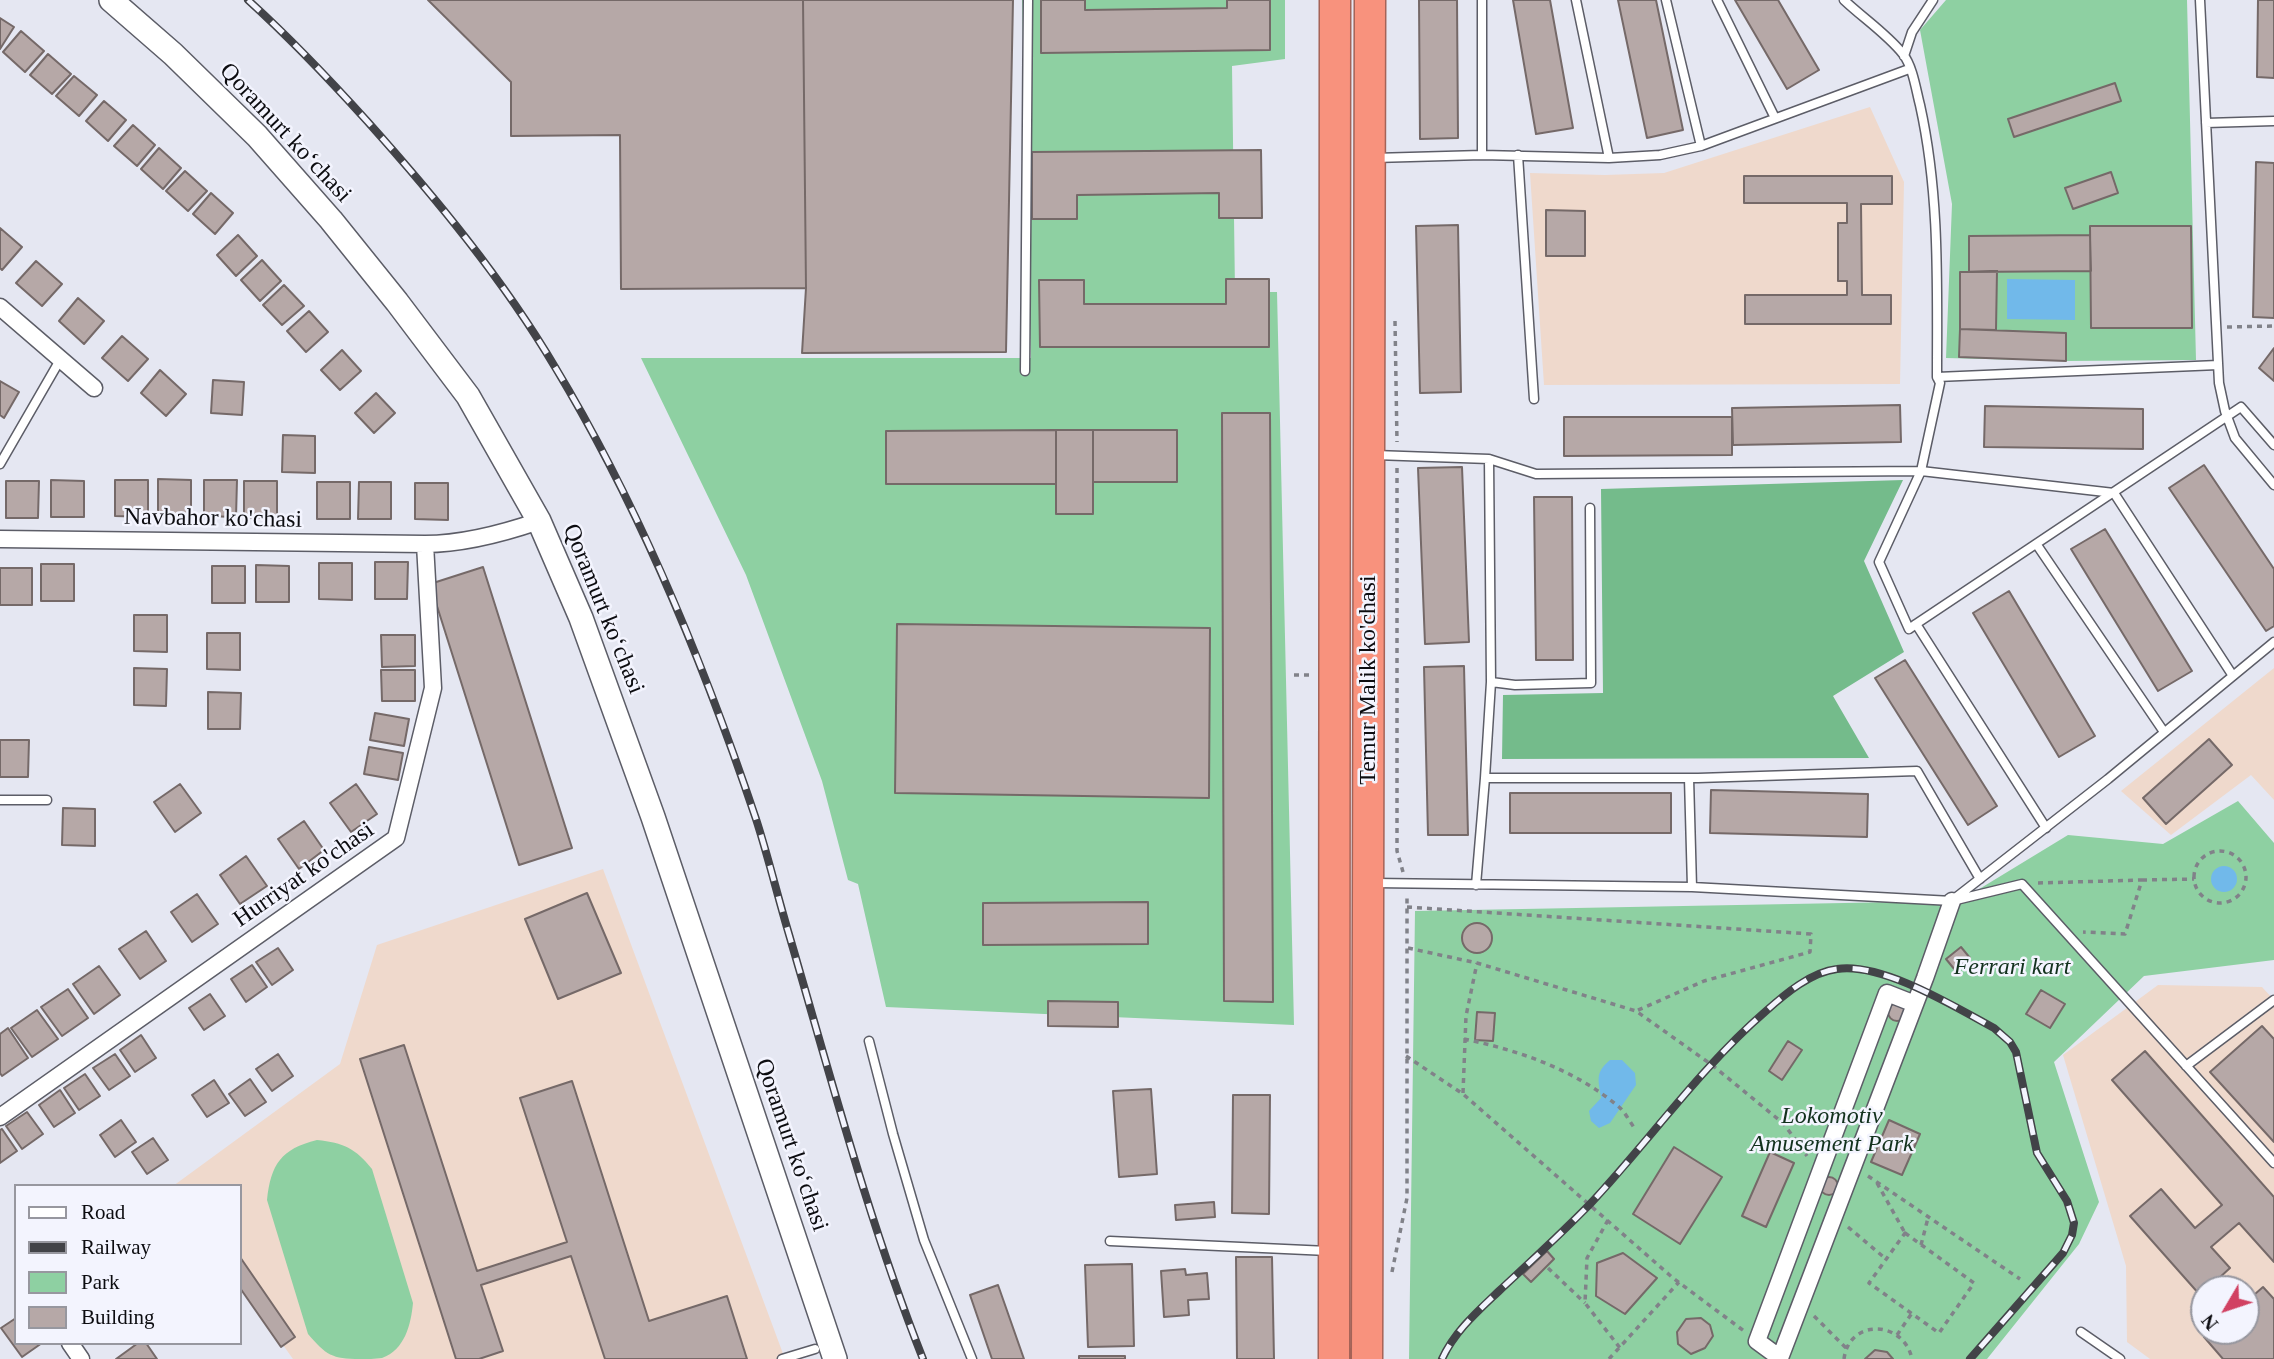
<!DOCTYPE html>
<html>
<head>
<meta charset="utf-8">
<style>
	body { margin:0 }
	#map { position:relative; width:2274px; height:1359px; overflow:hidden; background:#e5e7f2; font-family:"Times New Roman",serif }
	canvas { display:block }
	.legend { position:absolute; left:14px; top:1184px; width:228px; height:161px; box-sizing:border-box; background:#f3f4fe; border:2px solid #97979f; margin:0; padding:9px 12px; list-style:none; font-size:21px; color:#0c0c10 }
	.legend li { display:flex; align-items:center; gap:14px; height:35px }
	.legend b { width:35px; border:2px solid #97979f }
	.north { position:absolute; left:2190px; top:1275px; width:70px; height:70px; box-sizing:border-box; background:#f3f4fe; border:2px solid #97979f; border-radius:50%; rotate:231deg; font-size:19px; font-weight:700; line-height:28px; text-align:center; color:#0c0c10 }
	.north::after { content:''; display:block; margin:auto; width:24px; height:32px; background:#d14162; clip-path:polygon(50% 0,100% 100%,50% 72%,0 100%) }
</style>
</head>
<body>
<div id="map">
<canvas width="2274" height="1359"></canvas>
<ul class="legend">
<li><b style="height:9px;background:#fff"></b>Road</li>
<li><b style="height:9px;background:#424348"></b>Railway</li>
<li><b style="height:19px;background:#8ed0a2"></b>Park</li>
<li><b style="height:19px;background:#b6a8a7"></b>Building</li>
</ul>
<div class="north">N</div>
</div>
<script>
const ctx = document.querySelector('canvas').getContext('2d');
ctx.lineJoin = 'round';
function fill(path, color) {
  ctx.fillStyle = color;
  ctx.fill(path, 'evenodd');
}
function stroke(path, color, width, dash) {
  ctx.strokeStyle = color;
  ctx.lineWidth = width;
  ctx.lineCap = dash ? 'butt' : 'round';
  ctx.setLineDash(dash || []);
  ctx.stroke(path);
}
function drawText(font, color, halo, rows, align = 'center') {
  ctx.font = font + ' "Times New Roman",serif';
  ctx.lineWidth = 5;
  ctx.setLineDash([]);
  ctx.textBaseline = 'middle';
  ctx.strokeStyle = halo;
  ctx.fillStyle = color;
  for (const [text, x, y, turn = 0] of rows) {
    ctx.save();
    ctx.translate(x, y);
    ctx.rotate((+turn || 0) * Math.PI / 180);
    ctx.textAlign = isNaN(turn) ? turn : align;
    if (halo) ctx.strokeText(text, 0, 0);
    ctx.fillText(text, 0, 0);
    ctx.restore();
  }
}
const education = new Path2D(`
	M1870,107L1904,182L1900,384L1544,385L1530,173L1605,175L1664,173Z
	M2274,668V800L2251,775L2171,835L2121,791Z
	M603,869L785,1359H293L240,1285V1186H173L340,1064L377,945Z
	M2158,985L2262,987L2274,1000V1359H2150L2127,1342L2126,1266L2063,1055ZM2204,1289H2246V1331H2204Z`);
const green = new Path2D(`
	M1022,0H1285V59L1232,66L1235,292H1277L1294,1025L886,1007L858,884L848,880L822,781L746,575L641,358H1031Z
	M1946,0H2187L2196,360L2066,361L1946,358L1952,204L1920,30Z
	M2238,801L2274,843V960L2144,976L2054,1062L2099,1202L2079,1244L1987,1359H1409L1415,911L1952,901L1976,891L2068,835L2163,844Z
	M317,1140C344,1143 355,1148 372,1169L413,1303C411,1324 405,1350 382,1358C375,1359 367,1359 360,1359C332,1359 326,1355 308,1334L267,1200C271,1164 281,1149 317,1140Z`);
const forest = new Path2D(`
	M1903,480L1864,561L1904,652L1833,696L1869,758L1502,759L1503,695L1603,693L1601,489Z`);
const water = new Path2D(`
	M2007,279L2075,280V320L2007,319Z
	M2211 879a13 13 0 1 1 26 0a13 13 0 1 1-26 0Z
	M1610,1060H1622L1635,1073L1636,1085L1610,1123L1599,1128L1591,1121L1589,1111L1601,1098C1599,1081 1594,1073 1610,1060Z`);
const building = new Path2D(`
	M428,0H803L806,288L621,289L620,135L511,136V82Z
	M803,0H1013L1006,352L802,353L806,288Z
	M1041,0H1085V10L1227,8V0H1270V50L1041,53Z
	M1419,0H1457L1458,138L1420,139Z
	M1513,0H1550L1573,128L1536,134Z
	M1618,0H1656L1683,130L1647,138Z
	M1735,0H1778L1819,70L1787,89Z
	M2258,0H2274V78L2257,77Z
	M0,18L14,27L0,49Z
	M21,31L44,51L25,72L3,52Z
	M48,54L71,74L52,94L30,75Z
	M74,76L97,95L79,116L56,96Z
	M2115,83L2121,101L2014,137L2008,119Z
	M104,101L126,120L108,141L86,121Z
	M133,125L155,145L137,166L114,146Z
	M159,148L181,168L163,189L141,169Z
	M1261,150L1262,218H1219V193L1077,195V219H1032V152Z
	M2256,162L2274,163V318L2253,317Z
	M185,171L207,191L188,211L166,191Z
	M2111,172L2118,193L2073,209L2065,188Z
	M1744,176H1892V204H1861L1862,295H1891V324H1745V295H1847V281H1838V223H1847V203H1744Z
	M211,193L233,213L215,234L193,214Z
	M1546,210L1585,211V256H1546Z
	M1458,225L1461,392L1420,393L1416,226Z
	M2090,226H2191L2192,328H2091Z
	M0,228L22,247L2,270L0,268Z
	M238,235L257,256L236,276L217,255Z
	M2090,235L2091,271L1969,272V236Z
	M262,260L281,281L260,301L241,280Z
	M36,261L62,284L42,306L16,283Z
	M1997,271L1996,330L1960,329V272Z
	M1226,279H1269V347H1040L1039,280H1084V304H1226Z
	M284,285L304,306L282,325L263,305Z
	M78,298L104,321L84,344L59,321Z
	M309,311L328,332L306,352L287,331Z
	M1960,329L2066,333V361L1959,357Z
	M122,336L148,359L128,381L102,358Z
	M2274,348V381L2259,368Z
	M342,350L361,371L340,390L321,370Z
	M160,370L186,394L166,416L141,393Z
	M213,380L244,382L242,415L211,413Z
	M0,381L19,392L4,418L0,415Z
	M376,393L395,413L374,433L355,413Z
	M1900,405L1901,442L1733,445L1732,408Z
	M1985,406L2143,409V449L1984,447Z
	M1222,413H1270L1273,1002L1224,1001Z
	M1564,417H1732V455L1564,456Z
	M1056,430H1093V514H1056Z
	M1056,430V484H886V431Z
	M1093,430H1177V482H1093Z
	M283,435L315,436V473L282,472Z
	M2204,465L2274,569V626L2266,631L2169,488Z
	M1462,467L1469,642L1425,644L1418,468Z
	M158,479L191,480V517L158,516Z
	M51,480L84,481V517H51Z
	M115,480H148V517L115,516Z
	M204,480H237L236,517L204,516Z
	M6,481H39L38,518H6Z
	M244,481H277V518H244Z
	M317,482H350V519H317Z
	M359,482H391V519H358Z
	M415,483H448V520L415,519Z
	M1534,497H1572L1573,660H1536Z
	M2105,529L2192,671L2158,691L2071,549Z
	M375,562H408L407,599H375Z
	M319,563H352V600L319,599Z
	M41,564H74V601H41Z
	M256,565L289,566V602H256Z
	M212,566H245V603H212Z
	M483,567L572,848L519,865L430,584Z
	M0,568H32V605H0Z
	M2009,591L2095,736L2059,757L1973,613Z
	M134,615H167V652L134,651Z
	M897,624L1210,628L1209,798L895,793Z
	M207,633H240V670L207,669Z
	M381,635H415V666L382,667Z
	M1905,660L1997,806L1968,825L1875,678Z
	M1464,666L1468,835H1428L1424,667Z
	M134,668L167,669L166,706L134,705Z
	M381,670H415V701H382Z
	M208,692L241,693L240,729H208Z
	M375,713L409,719L404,746L370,740Z
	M2209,739L2232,765L2166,824L2143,798Z
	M0,740H29L28,777H0Z
	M369,747L403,753L398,780L364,774Z
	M180,784L201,813L175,832L154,802Z
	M356,784L377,814L351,832L330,803Z
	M1711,790L1868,794L1867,837L1710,833Z
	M1510,793H1671V833H1510Z
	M63,808L95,809V846L62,845Z
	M304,821L324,850L299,869L278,839Z
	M246,856L267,886L240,904L220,875Z
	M587,893L621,973L558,999L525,919Z
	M197,894L218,924L192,942L171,912Z
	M1148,902V944L983,945V903Z
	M1462 938a15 15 0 1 1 30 0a15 15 0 1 1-30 0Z
	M146,931L166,961L140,979L119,949Z
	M1961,947L1970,958L1955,970L1946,959Z
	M278,948L293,970L272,985L256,962Z
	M252,965L267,987L246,1002L231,979Z
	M99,966L120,995L94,1014L73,984Z
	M68,989L88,1018L62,1036L41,1007Z
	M2041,990L2065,1004L2050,1028L2026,1014Z
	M210,994L225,1016L204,1030L189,1008Z
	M1048,1001L1118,1002V1027L1048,1026Z
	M1888 1012a9 9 0 1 1 18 0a9 9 0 1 1-18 0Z
	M37,1010L58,1039L32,1057L11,1028Z
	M1477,1012L1495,1013L1493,1041L1475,1040Z
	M2262,1026L2274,1039V1142L2210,1072Z
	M8,1028L28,1058L2,1076L0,1073V1034Z
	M141,1035L156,1058L135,1072L120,1050Z
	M1788,1041L1802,1050L1782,1080L1769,1071Z
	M404,1045L477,1271L567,1242L520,1098L572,1081L649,1321L727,1296L747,1359H605L571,1256L481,1285L503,1351L479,1359H456L360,1059Z
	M2145,1051L2274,1197V1262L2239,1223L2211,1247L2230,1268L2207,1289H2204L2200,1295L2130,1216L2161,1189L2195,1228L2222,1205L2112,1080Z
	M115,1054L130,1076L109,1090L93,1068Z
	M278,1054L293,1076L272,1091L256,1069Z
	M85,1074L100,1096L79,1110L64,1088Z
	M250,1079L266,1102L245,1116L229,1094Z
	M214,1080L229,1103L207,1117L192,1095Z
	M1151,1089L1157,1174L1119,1177L1113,1091Z
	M60,1090L75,1113L54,1127L39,1105Z
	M1233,1095H1270L1269,1214L1232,1213Z
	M27,1112L43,1134L22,1149L6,1126Z
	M121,1120L136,1142L115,1157L100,1135Z
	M1889,1120L1920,1134L1902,1175L1871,1162Z
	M2,1129L17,1151L0,1163V1130Z
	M153,1138L168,1160L147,1174L132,1152Z
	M1674,1147L1722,1177L1680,1244L1633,1214Z
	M1770,1152L1794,1163L1766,1227L1742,1216Z
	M1820 1186a9 9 0 1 1 18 0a9 9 0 1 1-18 0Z
	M1214,1202L1215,1217L1176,1220L1175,1205Z
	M1547,1251L1554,1259L1531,1282L1523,1274Z
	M1623,1253L1657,1278L1625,1314L1596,1296L1597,1263Z
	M240,1257L295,1337L281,1347L240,1288Z
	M1236,1257H1272L1274,1359H1237Z
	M1132,1264L1134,1346L1088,1347L1085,1265Z
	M1185,1269L1186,1275L1207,1273L1209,1299L1188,1300L1189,1315L1164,1317L1161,1271Z
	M998,1285L1024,1359H992L970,1295Z
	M2263,1287L2274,1299V1359H2223L2204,1337L2211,1331H2246V1302Z
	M16,1318V1343H42L22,1357L1,1328Z
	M1701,1318L1710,1325L1713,1336L1705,1348L1691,1354L1678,1344L1677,1332L1686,1319Z
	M138,1343H146L157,1359H116Z
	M1875,1350L1887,1352L1893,1359H1865Z
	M1079,1356H1125V1359H1079Z`);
const path = new Path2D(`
	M1395,321L1397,442
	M2227,327L2274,326
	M1397,468V851L1403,872
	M1294,675H1312
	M2194 877a26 26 0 1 1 52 0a26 26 0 1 1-52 0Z
	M2142,880L2194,879
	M2038,883L2142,880L2125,934L2083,932
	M1407,907L1811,934L1810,952L1704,981L1636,1011
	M1408,948L1477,963L1636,1011L1712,1065L1784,1124L1807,1156
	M1464,1039C1518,1050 1576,1070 1619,1107C1625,1112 1630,1122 1635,1129
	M1406,1056L1463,1094L1673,1278L1744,1331
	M1463,1093L1466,1016L1477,963
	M1868,1176L2020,1279
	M1877,1183L1905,1233
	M1608,1220L1587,1258L1585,1303L1620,1348
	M1848,1227L1886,1259
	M1905,1233L1974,1283L1939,1333L1869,1283Z
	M1921,1245L1928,1218
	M1548,1268L1585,1303
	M1392,1272L1407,1198V897
	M1814,1316L1847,1349
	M1897,1335L1912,1313
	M1609,1359L1679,1282
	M1844,1359C1849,1318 1904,1320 1912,1359`);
const lane = new Path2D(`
	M1576,0L1609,158
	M1666,0L1701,146
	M1717,0L1775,118
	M1844,0C1863,18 1887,34 1903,54C1913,67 1916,90 1920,105C1940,195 1937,285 1937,377L1940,383L1921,471L1879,562L1909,629L1916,624L2046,828
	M2200,0L2219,383L2225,411L2235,438L2274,485
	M1904,56L1912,32L1933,0
	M2206,123L2274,121
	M1482,155V0
	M1518,155L1534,399
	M1374,158L1482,155L1609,158L1660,155L1701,146L1909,69
	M1025,371L1028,0
	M1937,377L2218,365
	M1375,455L1489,459L1536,474L1921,471L2114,493L2233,676
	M1489,459L1491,682L1515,685L1591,683L1590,508
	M0,464L60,360
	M2037,545L2164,732
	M1916,624L2241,407L2274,445
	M1485,778L1491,682
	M1689,778L1692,887
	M0,800H47
	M1374,883L1692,887L1952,901L2022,884L2274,1163
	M1476,885L1485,778H1698L1917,771L1980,879
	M1954,899L2108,779L2274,642
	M869,1041L893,1134L924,1240L972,1359
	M2186,1066L2274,1000
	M1110,1241L1328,1251
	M2081,1332L2120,1359
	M782,1359L815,1349`);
const street = new Path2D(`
	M0,307L94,388
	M0,539L425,544
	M1915,1004L1887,993L1757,1341L1780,1358L1925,978L1952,901
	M0,1117L396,838L433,688L425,544C463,544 504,533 539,521
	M70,1343L81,1359`);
const secondary = new Path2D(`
	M111,0L173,54L257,136L331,220L397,302L468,396L539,521L581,618L653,817L835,1359`);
const highway = new Path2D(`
	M1334,1359L1335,0
	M1367,1359L1370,0`);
const rail = new Path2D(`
	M248,0C290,38 329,79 367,121C435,197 503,279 555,367C640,508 704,664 756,819C768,856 777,894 788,931C830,1074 868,1220 923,1359
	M1442,1359C1455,1331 1477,1312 1499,1291C1530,1262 1562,1233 1591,1203C1650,1140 1700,1068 1766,1011C1785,994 1811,972 1837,969C1882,962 1955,1007 1994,1028L2010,1042L2016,1052L2037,1153L2067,1201L2074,1223L2072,1235L2063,1253L1970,1359`);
const streetNames = [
	["Qoramurt koʻchasi",285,133,47],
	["Navbahor ko'chasi",213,519,1],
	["Qoramurt koʻchasi",603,609,68],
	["Temur Malik ko'chasi",1369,680,-90],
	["Hurriyat ko'chasi",304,875,-35],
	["Qoramurt koʻchasi",791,1145,71]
];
const parkNames = [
	["Ferrari kart",2012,968],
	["Lokomotiv",1832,1117],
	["Amusement Park",1832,1145]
];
fill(education, '#efd9cc');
fill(green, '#8ed0a2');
fill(forest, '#74bb8b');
fill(water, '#71b9ea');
fill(building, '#b6a8a7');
stroke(building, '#756968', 2);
stroke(lane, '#5c5d67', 11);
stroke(street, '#5c5d67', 19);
stroke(secondary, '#5c5d67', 26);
stroke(highway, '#a56357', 33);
stroke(path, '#818289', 3.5, [5, 5]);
stroke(lane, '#fff', 8);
stroke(street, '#fff', 16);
stroke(secondary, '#fff', 23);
stroke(highway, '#f8927d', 30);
stroke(rail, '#424348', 8);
stroke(rail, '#f3f4fe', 5, [16]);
drawText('24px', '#0c0c10', '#f3f4fe', streetNames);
drawText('italic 24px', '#12311d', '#f3f4fe', parkNames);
</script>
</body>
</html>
